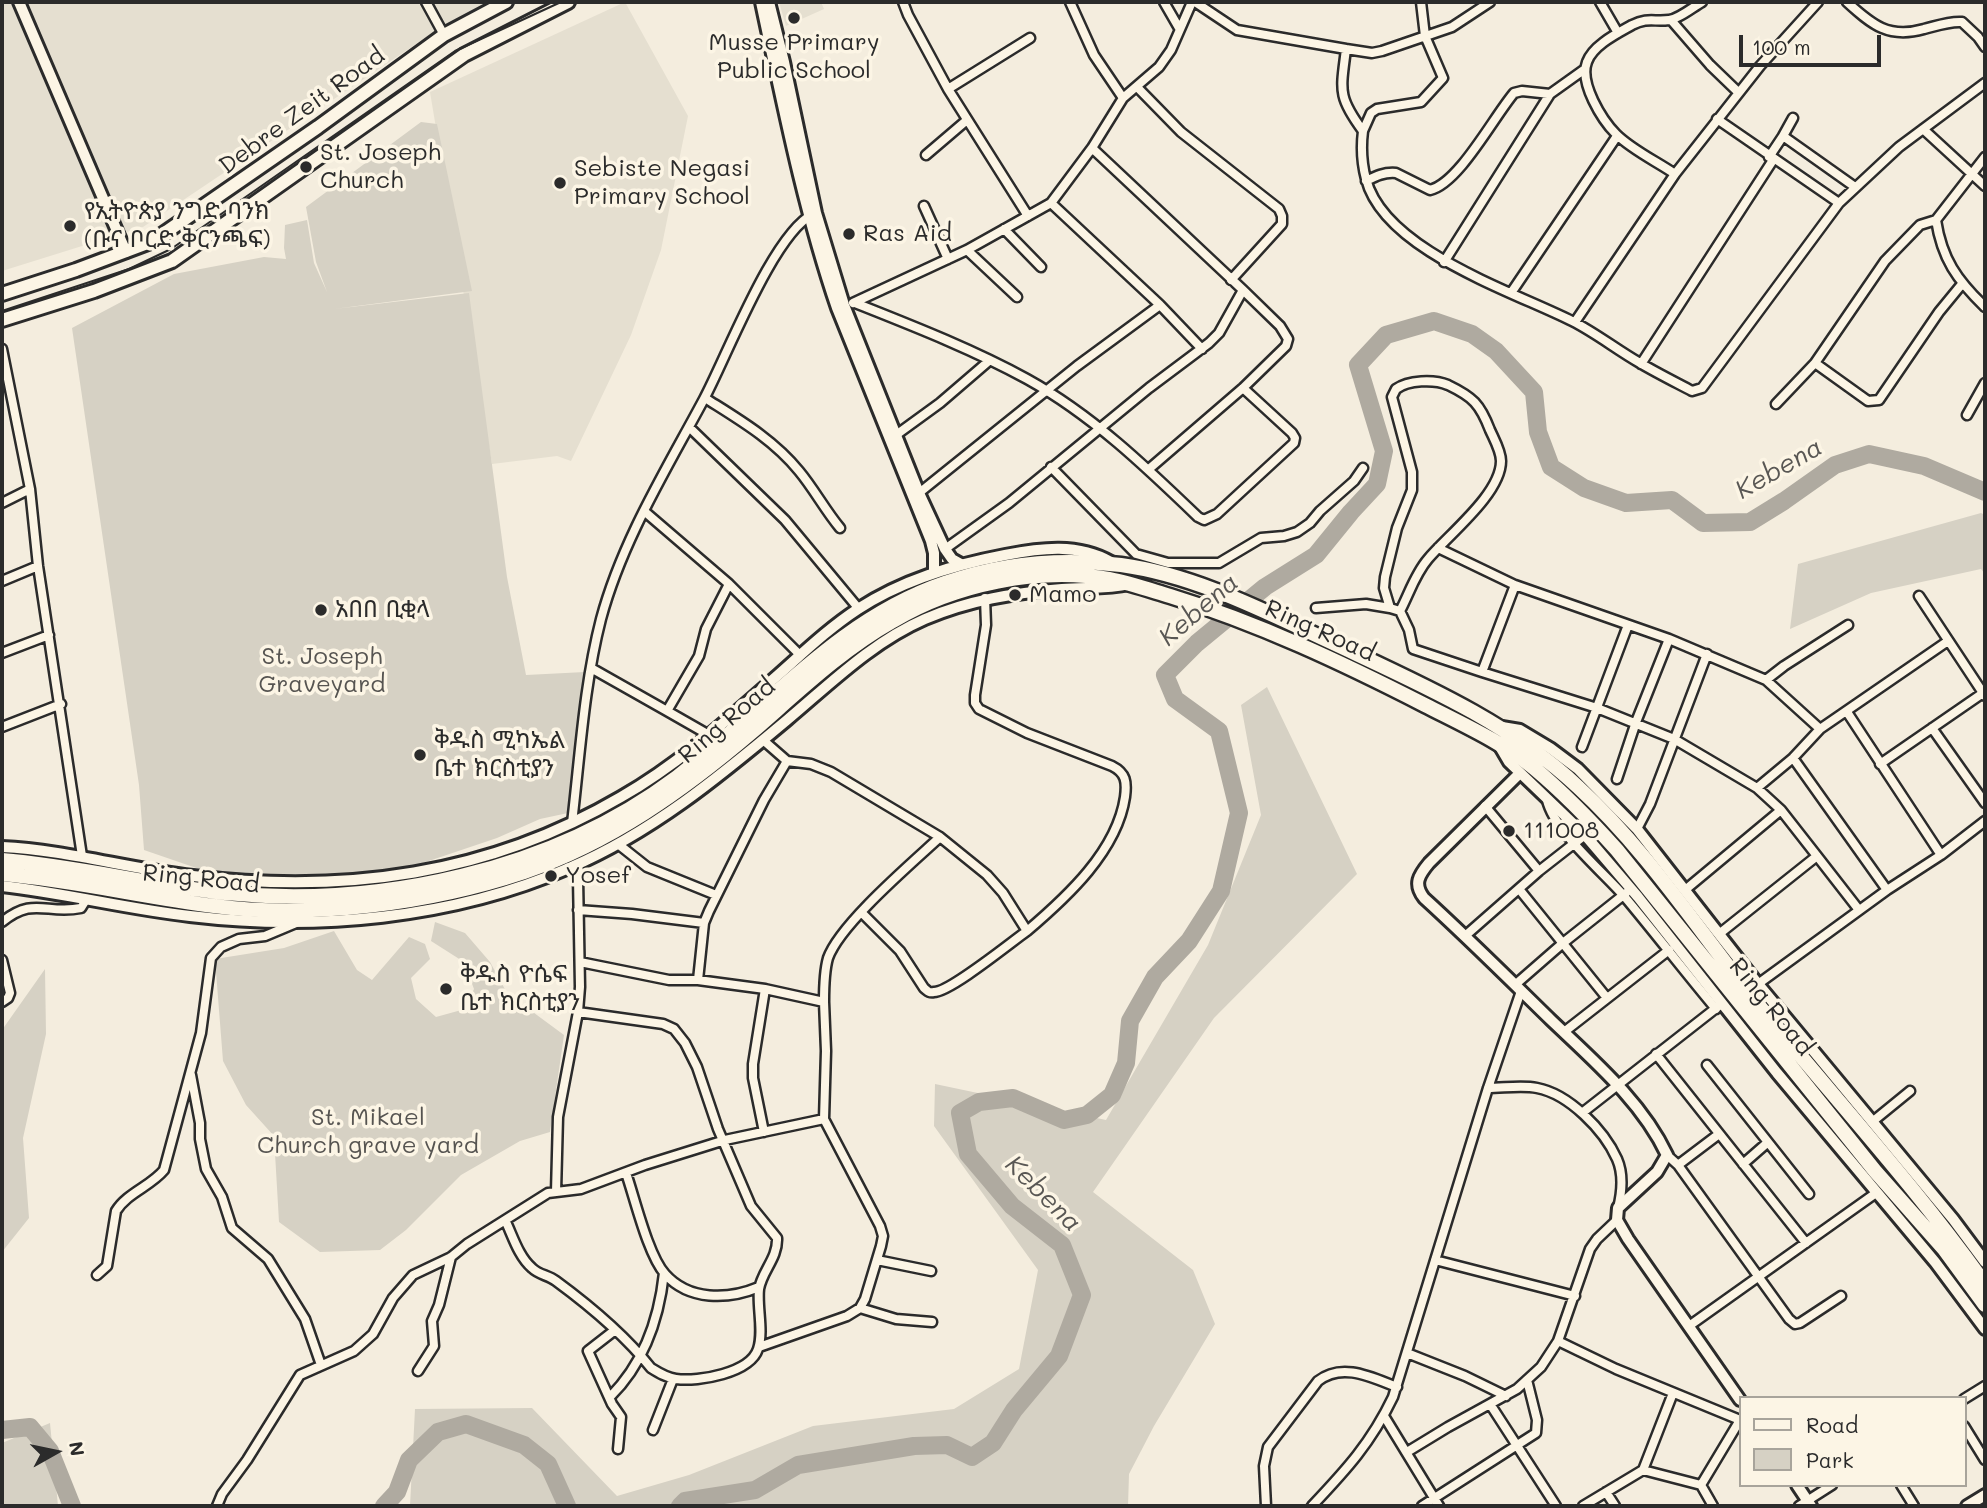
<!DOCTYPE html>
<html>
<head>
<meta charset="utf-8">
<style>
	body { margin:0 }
	#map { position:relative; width:1987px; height:1508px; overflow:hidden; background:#f4edde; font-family:Mali,sans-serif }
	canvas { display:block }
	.frame { position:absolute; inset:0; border:4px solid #2b2b2b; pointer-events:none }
	.legend { position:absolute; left:1739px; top:1396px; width:228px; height:91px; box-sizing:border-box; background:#fcf5e5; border:2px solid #a8a49b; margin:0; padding:9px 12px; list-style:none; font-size:21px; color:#2b2b2b }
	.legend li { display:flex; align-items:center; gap:14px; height:35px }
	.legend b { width:35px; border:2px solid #a8a49b }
	.north { position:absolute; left:21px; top:1417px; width:70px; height:70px; -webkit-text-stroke:5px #fcf5e5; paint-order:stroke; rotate:81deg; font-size:19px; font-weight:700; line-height:28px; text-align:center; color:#2b2b2b }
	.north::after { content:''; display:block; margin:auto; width:24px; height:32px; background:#2b2b2b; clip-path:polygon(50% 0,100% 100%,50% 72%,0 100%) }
	.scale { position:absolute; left:1739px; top:35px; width:142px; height:32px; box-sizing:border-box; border:4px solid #2b2b2b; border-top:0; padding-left:9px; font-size:21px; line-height:24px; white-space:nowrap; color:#2b2b2b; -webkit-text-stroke:5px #fcf5e5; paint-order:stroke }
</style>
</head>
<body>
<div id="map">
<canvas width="1987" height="1508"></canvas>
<div class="frame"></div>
<ul class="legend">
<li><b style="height:9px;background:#fcf5e5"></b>Road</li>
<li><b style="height:19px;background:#d6d1c4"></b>Park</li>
</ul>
<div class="north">N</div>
<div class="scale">100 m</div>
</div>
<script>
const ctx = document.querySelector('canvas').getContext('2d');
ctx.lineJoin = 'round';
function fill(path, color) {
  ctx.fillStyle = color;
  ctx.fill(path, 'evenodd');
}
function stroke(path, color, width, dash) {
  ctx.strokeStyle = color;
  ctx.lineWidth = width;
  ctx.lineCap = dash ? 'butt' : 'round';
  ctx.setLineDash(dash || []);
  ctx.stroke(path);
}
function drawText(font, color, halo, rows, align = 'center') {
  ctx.font = font + ' Mali,"Noto Sans Ethiopic",sans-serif';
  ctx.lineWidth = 7;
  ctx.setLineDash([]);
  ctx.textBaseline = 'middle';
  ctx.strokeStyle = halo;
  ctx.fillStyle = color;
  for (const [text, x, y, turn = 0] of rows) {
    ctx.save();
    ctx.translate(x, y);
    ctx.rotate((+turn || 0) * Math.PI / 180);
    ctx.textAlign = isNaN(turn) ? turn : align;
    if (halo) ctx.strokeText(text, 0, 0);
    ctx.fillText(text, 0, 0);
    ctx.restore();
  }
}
const built = new Path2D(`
	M2,2H492L443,26L143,227L2,271Z
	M625,2L688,116L661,250L631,335L571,461L557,456L492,464L430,92Z
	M779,2H821L824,9L786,26Z`);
const green = new Path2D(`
	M421,122L437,124L472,291L334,309L469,293L507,577L526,675L585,672L568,813L540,819L497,838L402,870L306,881L205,871L144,850L139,785L72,328L174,274L264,257L286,259L284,248L285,225L307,220L314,263L327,292L316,262L306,207Z
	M1981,513L1985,515V574L1981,569L1871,593L1790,629L1798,564Z
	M1267,687L1357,874L1214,1018L1093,1192L1193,1270L1215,1324L1154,1426L1129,1474L1128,1506H410L415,1409L532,1408L617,1496L689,1475L813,1426L954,1409L1019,1369L1038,1270L934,1126L935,1084L1106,1120L1208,945L1261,815L1241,705Z
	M435,922L465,933L490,962L507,993L564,1035L550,1132L520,1141L461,1175L406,1230L380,1250L320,1252L279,1222L274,1136L246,1105L223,1061L215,959L284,948L334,931L357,970L372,980L409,937L425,944L430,959L411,978L416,999L436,1017L465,1009L474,989L464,962L431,941Z
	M45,969L46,1034L23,1138L29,1218L2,1252V1030Z
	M50,1423L58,1506H2V1443Z`);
const river = new Path2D(`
	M2,1430L30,1427L50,1451L72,1506
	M384,1506L397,1492L409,1460L438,1432L466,1424L524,1445L548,1464L567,1506
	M680,1506L685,1501L755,1490L798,1465L914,1446L947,1445L972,1457L993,1443L1014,1410L1059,1356L1082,1295L1062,1245L1012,1206L968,1154L960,1113L979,1102L1013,1098L1064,1120L1087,1115L1112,1095L1126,1063L1130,1021L1155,977L1189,941L1221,891L1239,813L1219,731L1175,699L1165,675L1197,643L1265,587L1316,555L1351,512L1377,484L1384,451L1358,365L1386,335L1434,321L1472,334L1496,351L1534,392L1538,432L1551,467L1584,488L1626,503L1672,500L1703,523L1750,522L1784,501L1835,465L1869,454L1924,466L1985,492`);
const street = new Path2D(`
	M426,2L444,35
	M903,2L908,15L948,89L1028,216
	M1070,2L1094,55L1123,98
	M1164,2L1179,28
	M1195,2L1237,30L1346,49
	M1490,2L1452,27L1382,51L1372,53L1346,49C1341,90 1337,96 1363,131C1361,147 1362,164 1366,179C1384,250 1512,291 1572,321C1596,333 1617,350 1640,363C1657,373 1675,382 1692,391L1702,388L1839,203L1899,147L1985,83
	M1600,2L1618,33
	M1847,2C1872,25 1889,39 1924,29C1936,26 1949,21 1962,22L1978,37L1985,47
	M1671,20L1710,65L1738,92
	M1137,87L1181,132L1279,209L1282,216V224L1231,280
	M948,89L1030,38
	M1717,119L1839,203
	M1923,129L1985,186
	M1363,131L1371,113L1377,109L1421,102L1443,78L1425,36L1421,2
	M1783,136L1793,118
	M1092,148L1243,290L1280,326L1288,339L1286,346L1243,388L1149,469
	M926,155L967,120
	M1769,157L1783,136L1855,187
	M1675,174C1656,161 1632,150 1616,134C1602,120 1579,83 1587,62C1593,45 1618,33 1632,25C1648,17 1654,22 1669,20C1679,19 1693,7 1702,2
	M1366,181C1376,176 1384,172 1396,173L1430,190C1459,183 1493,118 1514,93L1522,91L1550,94
	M1051,203L1160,305L1202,349
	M924,206L948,259
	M1936,220C1942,259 1957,280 1985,307
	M1004,229L1041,267
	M967,250L1017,297
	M1444,262L1550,94L1585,69
	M1511,293L1617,136
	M853,303L967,250L1051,203L1092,148L1123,98L1159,67L1171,50L1192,2
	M855,303C913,326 972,349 1027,379C1092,415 1145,466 1198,517L1204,520L1217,514L1294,443L1295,438L1292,433L1243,388
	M1575,322L1675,174L1760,66L1818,2
	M2,349L30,489L38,566L82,856
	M1815,363L1868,401L1879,400L1939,312L1962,284
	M1641,364L1773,160
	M705,398C738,419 773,439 799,471C814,489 825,510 840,528
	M1776,404L1815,363L1885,261L1920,225L1936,220L1985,157
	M1967,415L1985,383
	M689,427L785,520L859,609
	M896,435L940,403L990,360
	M1051,467L1136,554L1168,563H1219L1261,538L1284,536L1297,532L1310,523L1320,511L1354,481L1363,468
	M919,493L1077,366L1160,305
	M2,503L30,489
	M644,511L729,584L800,655
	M1438,548L1515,585L1669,639L1766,680L1820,729
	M945,549L1009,503L1149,388L1209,343L1219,333L1243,290
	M2,581L38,566
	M1515,585L1482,672L1597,708L1674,739L1757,788L1781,810L1817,856L1719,934
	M1919,596L1985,696
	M1316,608L1366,604L1390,608
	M1400,611C1409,594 1415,574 1428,559C1448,535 1501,494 1501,461C1501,451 1494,439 1490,430C1480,404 1473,397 1448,385C1434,379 1408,380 1396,389L1392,397L1412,472V490L1397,528L1385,577L1384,588L1390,608L1400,611L1409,630L1413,649L1482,672
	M2,653L49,635
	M591,668L667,711
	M1766,680L1784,666L1848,625
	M1847,712L1941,855
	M2,727L61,704
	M1932,728L1985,803
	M709,735L667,711L699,656L706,629L729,584
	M1582,747L1628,625
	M1793,758L1887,890
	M787,761L811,764L831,772L940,837L987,875L1003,893L1027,931C1067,897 1117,851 1125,797C1127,782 1126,773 1112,766L1027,733L979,709L975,703V695L986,625L985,598
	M1880,764L1983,693
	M1617,779L1636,722L1669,639
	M1757,788L1793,758L1820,729L1948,641
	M1547,800C1554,831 1602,871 1624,896C1655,933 1685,972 1716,1009
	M1485,806L1539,871
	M572,823C580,756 584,685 601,619C622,541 666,470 704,399C727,356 773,234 813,214
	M1637,829L1650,804L1707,654
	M618,844L647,867L716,895
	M1817,856L1859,910
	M1519,889L1607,998
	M1685,890L1781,810
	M578,910L632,914L704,923
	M862,913L900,951L924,988C928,991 928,993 934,992C950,992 1010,943 1027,931
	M2,922C34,896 46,915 81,908L86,900
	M1465,936L1539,871L1585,835
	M2,960L10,993L8,998L2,1002
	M580,962L669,980H698
	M1516,984L1563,943L1626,893
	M1758,984L1887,890L1941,855L1985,821
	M824,1002C824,988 824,972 828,958C840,924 912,863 940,837
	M1564,1032L1669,950
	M1656,1054L1806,1243
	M1707,1065L1809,1194
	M191,1075L200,1123V1139L206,1169L222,1197L232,1228L268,1259L305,1319L321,1365
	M1488,1088C1504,1088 1522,1085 1537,1088C1569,1094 1604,1130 1617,1159C1624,1175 1622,1192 1618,1208
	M1582,1113L1720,1005
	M1872,1122L1910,1091
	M764,1132L753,1078V1064L765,989
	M1667,1155L1678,1165L1789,1319L1795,1324L1800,1323L1841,1296
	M1743,1164L1767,1143
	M1678,1165L1719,1134
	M626,1173C635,1199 648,1255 665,1274C689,1301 728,1300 759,1287
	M556,1192L558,1117L578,1012L580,987L578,878L575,865
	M506,1222C513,1237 519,1257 532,1268C539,1275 548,1275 556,1281C590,1306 624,1334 651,1368C659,1373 667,1378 676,1379C699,1382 750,1373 758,1349C764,1331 757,1308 759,1289C762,1271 778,1258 777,1238L751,1206L718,1129L697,1067L685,1043L674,1029L663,1024L578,1012
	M877,1260L931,1271
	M1435,1260L1575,1296
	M97,1275L107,1266L116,1211C127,1193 151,1186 164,1170L201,1033L211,958L221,947L239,939L265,936L296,923
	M860,1308L896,1319L932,1322
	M1689,1326L1876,1193
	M615,1330L588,1351L612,1404L621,1417L618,1449
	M1558,1341L1616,1369L1740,1420
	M759,1347L847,1316L860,1308L865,1299L881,1246L883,1236L880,1226L824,1119
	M1407,1353L1465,1376L1506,1396
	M418,1371L434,1346L432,1321L439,1305L451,1257
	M610,1397C644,1363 659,1320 664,1273
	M1964,1399L1985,1386
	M1490,1404L1556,1506
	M1384,1416L1439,1506
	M1964,1426L1985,1460
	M653,1430L673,1379
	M1407,1452L1448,1427L1517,1389L1541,1367L1558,1341L1590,1249L1597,1239L1617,1220
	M1643,1470L1701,1485L1713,1506
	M1701,1485L1740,1420
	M1901,1485L1914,1506
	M1606,1492L1615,1506
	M217,1506L222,1494L247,1460L300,1375L354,1351L373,1334L393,1298L413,1275L451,1257L467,1244L548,1193L581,1189L645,1165L725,1140L824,1119L826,1051L824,1002L765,989L698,980L704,923L709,911L764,800L787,761L763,740
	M1266,1506L1264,1466L1268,1447L1318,1381C1342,1362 1371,1377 1397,1387
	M1312,1506C1346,1470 1371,1443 1393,1397L1488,1088L1521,991
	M1422,1506L1536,1433L1537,1420L1527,1380
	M1583,1506L1643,1470L1673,1393
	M1799,1506L1832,1485`);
const secondary = new Path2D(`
	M19,2L126,252
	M761,2C783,105 803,208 837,308L931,541L934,553V573
	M769,2L784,62L816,213L844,305L919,493L945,549L952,559L961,564
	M1502,727L1520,730L1550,748L1578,769L1637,829L1758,984L1953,1219L1985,1262
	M1499,745L1509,762L1585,835L1638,897L1777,1073L1935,1262L1985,1329
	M1520,773L1429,863C1419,875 1413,884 1424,898C1468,938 1510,980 1552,1021C1594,1061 1642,1102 1667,1155L1657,1172L1618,1208L1617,1220L1628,1239L1740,1400
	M2,847C67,850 129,869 193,876C345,894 488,875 621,797C679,764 728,719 778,675C804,652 829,628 858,609C902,580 953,565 1005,555C1041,548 1078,543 1111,562
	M2,886C65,893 127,909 190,916C315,931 452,919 569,868C651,833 719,777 787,720C830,684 872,642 925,619C969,600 1014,593 1062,589C1085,587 1107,589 1129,584
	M1797,1485L1811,1506
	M1967,1506L1985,1495`);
const primary = new Path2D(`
	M2,294L76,270L153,241L318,127L444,35L506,2
	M2,320L94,291L172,261L464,55L568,2`);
const highway = new Path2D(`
	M2,860C77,866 150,885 225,893C379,908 552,871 677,777C765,710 838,619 945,583C1002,563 1062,558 1121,565C1195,575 1266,612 1333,643C1418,683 1509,722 1578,787C1648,851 1700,933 1760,1007C1835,1099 1916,1187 1985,1284
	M2,874C73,880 143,897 214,906C312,919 431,903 524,872C610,843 684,790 752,732C798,692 840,651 893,621C955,584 1038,567 1109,579C1130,583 1150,590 1170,596C1258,623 1343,663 1425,705C1462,724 1502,742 1534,768C1564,793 1591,821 1617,850L1875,1171L1944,1249L1985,1305`);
const tram = new Path2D(`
	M2,311L129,269L171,249L455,51L561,2`);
const markers = [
	[794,18,7,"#2b2b2b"],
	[306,167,7,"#2b2b2b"],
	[560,183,7,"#2b2b2b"],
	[70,226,7,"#2b2b2b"],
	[849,234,7,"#2b2b2b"],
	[1015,595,7,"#2b2b2b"],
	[321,610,7,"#2b2b2b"],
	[420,755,7,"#2b2b2b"],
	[1509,831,7,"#2b2b2b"],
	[551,876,7,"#2b2b2b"],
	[446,989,7,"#2b2b2b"]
];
const poiNames = [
	["Musse Primary",794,43,"center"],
	["Public School",794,71,"center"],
	["St. Joseph",320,153],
	["Church",320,181],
	["Sebiste Negasi",574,169],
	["Primary School",574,197],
	["የኢትዮጵያ ንግድ ባንክ",84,212],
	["(ቡና ቦርድ ቅርንጫፍ)",84,240],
	["Ras Aid",863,234],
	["Mamo",1029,595],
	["አበበ ቢቂላ",335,610],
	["ቅዱስ ሚካኤል",434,741],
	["ቤተ ክርስቲያን",434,769],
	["111008",1523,831],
	["Yosef",565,876],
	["ቅዱስ ዮሴፍ",460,975],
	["ቤተ ክርስቲያን",460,1003]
];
const streetNames = [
	["Debre Zeit Road",302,111,-36],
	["Ring Road",1320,631,24],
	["Ring Road",727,721,-40],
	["Ring Road",201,879,6],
	["Ring Road",1771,1007,51]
];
const parkNames = [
	["St. Joseph",322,657],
	["Graveyard",322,685],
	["St. Mikael",368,1118],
	["Church grave yard",368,1146]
];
const waterNames = [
	["Kebena",1779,469,-30],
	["Kebena",1199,610,-41],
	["Kebena",1043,1194,45]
];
fill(built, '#e5dfd0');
fill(green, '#d6d1c4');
stroke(river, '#afaaa0', 18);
stroke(street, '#2b2b2b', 13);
stroke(secondary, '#2b2b2b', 16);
stroke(primary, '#2b2b2b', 18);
stroke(highway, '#2b2b2b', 19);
stroke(street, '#fcf5e5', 8);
stroke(secondary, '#fcf5e5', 10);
stroke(primary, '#fcf5e5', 12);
stroke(highway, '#fcf5e5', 14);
stroke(tram, '#2b2b2b', 2);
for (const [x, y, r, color] of markers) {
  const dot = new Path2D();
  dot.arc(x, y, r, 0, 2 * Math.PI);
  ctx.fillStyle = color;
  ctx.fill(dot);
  stroke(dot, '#fcf5e5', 2.5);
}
drawText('24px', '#2b2b2b', '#fcf5e5', poiNames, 'left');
drawText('24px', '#2b2b2b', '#fcf5e5', streetNames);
drawText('24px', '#565451', '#fcf5e5', parkNames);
drawText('italic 26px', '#595754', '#fcf5e5', waterNames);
</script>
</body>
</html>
